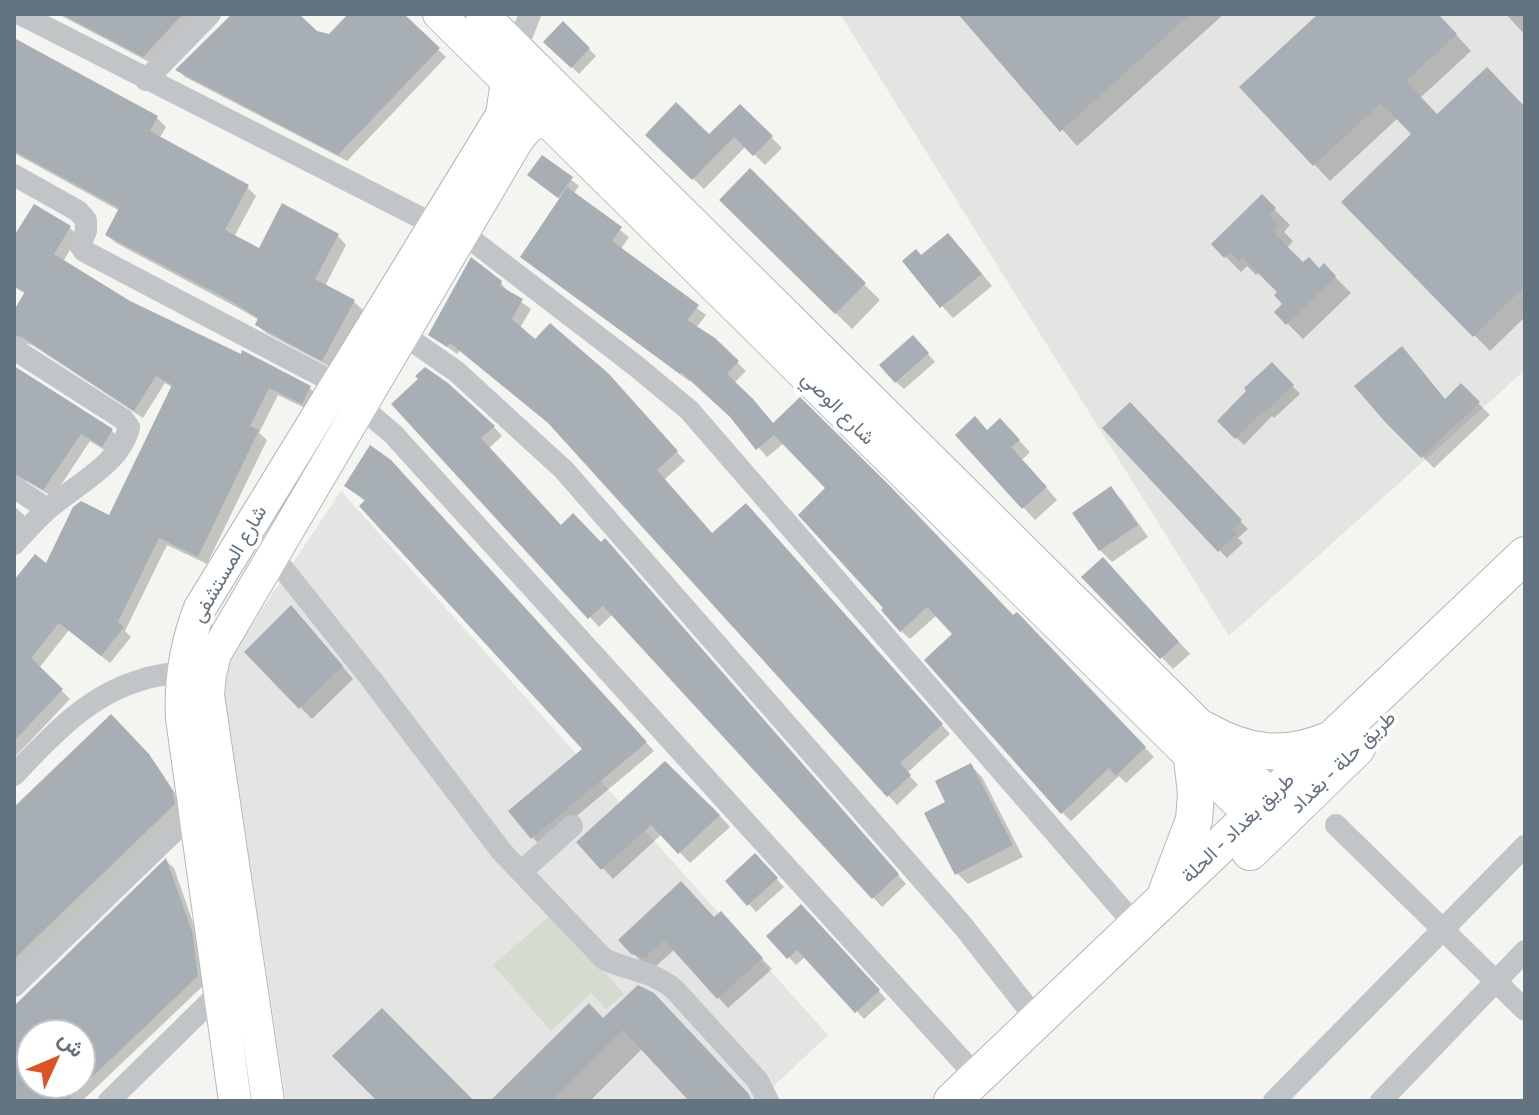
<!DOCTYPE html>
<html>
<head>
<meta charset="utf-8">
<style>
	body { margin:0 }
	#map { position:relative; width:1539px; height:1115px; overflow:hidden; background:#f4f4f0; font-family:"Golos Text",Vazirmatn,sans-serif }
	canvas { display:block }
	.frame { position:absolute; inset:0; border:16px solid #647380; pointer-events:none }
	.north { position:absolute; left:16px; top:1019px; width:80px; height:80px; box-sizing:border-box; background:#fff; border:2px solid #c1c7cc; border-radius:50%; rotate:46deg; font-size:22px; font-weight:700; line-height:32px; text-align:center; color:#647380 }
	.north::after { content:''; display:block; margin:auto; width:28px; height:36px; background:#dc5327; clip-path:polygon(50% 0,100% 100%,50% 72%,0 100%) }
</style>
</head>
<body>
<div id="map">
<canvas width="1539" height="1115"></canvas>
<div class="frame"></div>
<div class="north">ش</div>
</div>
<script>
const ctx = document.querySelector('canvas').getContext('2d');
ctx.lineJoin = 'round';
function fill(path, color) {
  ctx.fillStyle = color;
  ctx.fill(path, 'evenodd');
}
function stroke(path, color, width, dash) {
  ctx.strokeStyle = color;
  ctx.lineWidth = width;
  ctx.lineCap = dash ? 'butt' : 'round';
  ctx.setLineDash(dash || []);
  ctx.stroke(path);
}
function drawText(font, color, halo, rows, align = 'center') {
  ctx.font = font + ' "Golos Text",Vazirmatn,sans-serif';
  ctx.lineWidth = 8;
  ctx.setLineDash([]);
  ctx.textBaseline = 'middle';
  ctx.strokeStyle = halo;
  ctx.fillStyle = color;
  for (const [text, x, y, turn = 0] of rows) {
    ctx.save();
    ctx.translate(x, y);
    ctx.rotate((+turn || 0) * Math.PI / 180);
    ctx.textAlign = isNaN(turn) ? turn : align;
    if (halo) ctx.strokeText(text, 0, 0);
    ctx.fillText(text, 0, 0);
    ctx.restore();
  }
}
const built = new Path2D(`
	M840,14H1525V370L1229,636Z
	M341,491L828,1035L758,1101H286L221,671Z`);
const green = new Path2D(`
	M552,914L624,994L606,1009L591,993L551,1031L493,965Z`);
const shadow = new Path2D(`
	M58,14H199L151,63Z
	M233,14H296L316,32L329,37L351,14H401L446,57L347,161L185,77L178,70Z
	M960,14H1224L1077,146Z
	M1321,14H1437L1471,51L1420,98L1438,117L1525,109V317L1490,351L1344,202L1414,134L1398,118L1330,181L1242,87Z
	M1506,14H1525V35Z
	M563,24L596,56L579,74L546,42Z
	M14,40L157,118L166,127L159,139L247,187L256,196L234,237L259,251L338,236L346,245L325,286L354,302L363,310L332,368L266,333L257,325L259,320L240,309L116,243L107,235L120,211L14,153Z
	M740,106L782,148L765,165L746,146L704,189L648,135L709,137Z
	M543,158L579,186L573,194L629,237L620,250L706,315L696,328L713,339L746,371L734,383L774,425L1013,618L1025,623L1154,757L1126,783L1119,776L1071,821L1062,812L955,634L937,615L910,639L901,631L828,488L784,443L767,457L734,419L691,379L689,381L522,257L561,200L538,183Z
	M750,171L880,300L852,329L722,200Z
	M1262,197L1290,225L1284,232L1293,241L1287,248L1304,265L1319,270L1324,266L1351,293L1303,339L1276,312L1285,304L1280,293L1260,272L1256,275L1247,266L1241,272L1213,244Z
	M70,228L78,236L63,262L129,303L310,388L318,396L311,411L278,395L259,433L267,440L207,564L167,545L125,631L131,637L110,663L69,630L39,668L70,699L14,758V584L47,566L110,518L173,388L165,383L143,418L32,345L23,343L14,348V314L26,294L14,287V240Z
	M960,247L992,286L953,318L942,306L922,257Z
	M501,283L510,294L531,309L520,328L536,342L617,385L685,461L664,480L713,535L754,514L950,734L907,773L918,785L897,805L556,428L460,350L457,354L430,334Z
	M921,346L935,362L904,389L896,382Z
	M1272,364L1300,394L1274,418L1272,416L1244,445L1219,421Z
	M14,368L112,431L120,439L111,454L90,441L53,497L26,481L14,486Z
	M1461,386L1490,415L1434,468L1387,422L1446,400Z
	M394,405L494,427L502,436L489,448L561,527L614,550L906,884L882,907L613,614L599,627Z
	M1129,405L1248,529L1238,538L1243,543L1227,558L1104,428Z
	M987,432H1011L1030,452L1022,460L1057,500L1035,520L957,435Z
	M399,471L654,751L541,846L533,838L585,749L366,502L346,485Z
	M1111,489L1122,500L1148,537L1112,562L1100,550Z
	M14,506L26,517L14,536Z
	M1115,571L1190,654L1173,669L1083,577Z
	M303,620L353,679L312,719L246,652Z
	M111,717L156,764L180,801L181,812L14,972V810Z
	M971,766L982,777L1023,857L968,884L957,873L948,803Z
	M710,805L730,827L690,863L662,834L613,879L579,842Z
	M755,856L784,887L756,912L728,881Z
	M166,861L174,868L199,940L205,984L82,1101H14V1008ZM32,1035H80V1083H32Z
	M808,914L886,999L864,1019L806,956L796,965L769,936Z
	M715,919L730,924L772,969L728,1008L675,949L655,967L644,964L620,940Z
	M674,1015L753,1101H692L643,1048L590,1101H493L603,1021Z`);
const building = new Path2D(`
	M61,14H183L143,57Z
	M232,14H299L317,31L329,34L348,14H404L440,48L338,155L175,70Z
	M958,14H1190L1060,132Z
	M1318,14H1438L1457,34L1406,81L1437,114L1487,67L1525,107V286L1473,337L1341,202L1411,134L1381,103L1313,166L1239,87Z
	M563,21L590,48L571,68L543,42Z
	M14,38L158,116L150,131L249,185L225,230L259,248L282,203L339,234L315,279L355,300L322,361L255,325L258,318L229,300L105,235L119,208L14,151Z
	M676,102L709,134L740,104L773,136L753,156L734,137L692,180L645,135Z
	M542,155L573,177L558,198L527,175Z
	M750,168L866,283L835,314L719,200Z
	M567,187L622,227L612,241L699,305L687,320L715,338L739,361L727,374L753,399L773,423L800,397L890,486L1013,615L1017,612L1146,747L1116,776L1109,768L1061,814L924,660L952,634L927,607L900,632L881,610L883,608L798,515L825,488L774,435L756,450L730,417L681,372L680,374L520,257Z
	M1262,194L1276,208L1269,215L1279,224L1272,231L1303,262L1309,257L1319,268L1324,263L1336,276L1286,325L1274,312L1282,304L1274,295L1277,292L1243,258L1239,261L1230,252L1224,258L1211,244Z
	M34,204L71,226L54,254L130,301L241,354L242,350L311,386L302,404L269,388L250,426L259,430L198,557L159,538L118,622L124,627L101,656L59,623L31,658L63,689L14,741V580L35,554L46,563L73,507L81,501L109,515L172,385L156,376L134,411L22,337L14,335V310L25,292L14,286V236Z
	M948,233L982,274L940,308L902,261L916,249L921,255Z
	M471,257L502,281L500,286L523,299L512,319L535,339L550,323L608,373L678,451L657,470L712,533L746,503L943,724L900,763L911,775L887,797L548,423L450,343L447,347L428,335Z
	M913,335L929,353L895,383L879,365Z
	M1402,346L1445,399L1461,383L1480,402L1421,458L1386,423L1354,386Z
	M1272,362L1294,385L1265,412L1264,410L1235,439L1217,421L1246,391L1244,388Z
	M14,366L113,429L102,447L81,434L43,490L14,473Z
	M425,367L448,383L495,426L481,438L561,525L573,513L601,542L605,538L899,874L872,899L603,606L588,619L391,404L418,379L415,376Z
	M1130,402L1242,520L1232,529L1237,534L1218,552L1102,428Z
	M975,416L987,430L1000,418L1020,440L1011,447L1047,487L1022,509L955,435Z
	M370,445L391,460L647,742L531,839L508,811L582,749L359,506L365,500L344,486Z
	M1111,486L1138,525L1099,551L1072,513Z
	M1103,557L1179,642L1160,659L1081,577Z
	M291,605L343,666L299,709L244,652Z
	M111,714L149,754L173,791L175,804L14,959V807Z
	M665,761L720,815L678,854L651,825L601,870L576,842Z
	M971,763L1013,845L955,875L924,813L945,802L935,781Z
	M755,853L778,878L747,906L725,881Z
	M166,858L192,931L198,976L67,1101H14V1006ZM32,1035H80V1083H32Z
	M681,881L714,917L721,911L763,958L717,999L664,940L644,958L631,954L618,940Z
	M801,904L880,990L855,1013L797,950L787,959L766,936Z
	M638,985L654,993L748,1093L752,1101H689L623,1030L551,1101H490L589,1003L603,1018Z
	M382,1008L474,1101H377L332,1056Z`);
const street = new Path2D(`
	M20,14L435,225
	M517,48L530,14
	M146,80L210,14
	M14,175L78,211L86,220V231L80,245L84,251L337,384
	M464,234L636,366L689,410L1137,927
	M404,335L457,372L564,470L963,926L1038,1021
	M14,349L123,419L129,427C121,463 76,485 50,507C37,518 26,531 14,544
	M361,407L393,434L977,1077
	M14,487L47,509
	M273,556L371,679L502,852L604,959C631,972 649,969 674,989L758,1081L768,1101
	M14,775C50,737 88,695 141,680C154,675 169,674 183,672
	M1336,825L1525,1010
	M521,872L572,826
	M14,986L196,810
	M109,1101L220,992
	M1274,1101L1525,846
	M1381,1101L1525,951`);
const secondary = new Path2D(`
	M439,14L1236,801C1250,803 1258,798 1258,783L482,14
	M235,1101L182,718C180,679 186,644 200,608L502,115L507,81L520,83
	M268,1101L208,695L210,674L215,654L518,139L529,126L545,119L543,108L547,100`);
const primary = new Path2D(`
	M1205,730C1245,753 1283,759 1326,741
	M1250,852L1357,748
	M1167,891L1194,820L1196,794L1192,758
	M952,1101L1525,555`);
const streetNames = [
	["شارع الوصي",838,408,45],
	["شارع المستشفى",229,564,-60],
	["طريق حلة - بغداد",1343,762,-44],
	["طريق بغداد - الحلة",1238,828,-44]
];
fill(built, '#e4e5e3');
fill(green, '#d5dbd1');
fill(shadow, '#0003');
fill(building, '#a8afb4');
stroke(secondary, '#b4b8bc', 34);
stroke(primary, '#b2b6ba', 38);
stroke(street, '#c2c5c8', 22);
stroke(secondary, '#fff', 32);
stroke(primary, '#fff', 36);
drawText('20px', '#647380', '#fff', streetNames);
</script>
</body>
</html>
